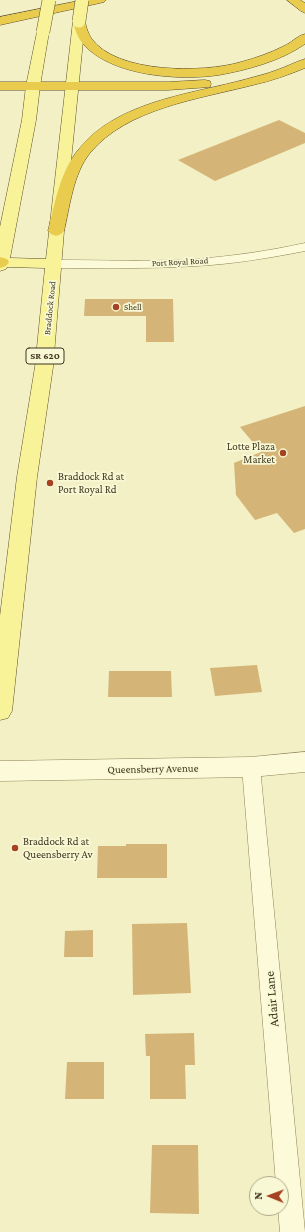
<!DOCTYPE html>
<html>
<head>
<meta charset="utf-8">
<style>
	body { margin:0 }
	#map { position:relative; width:305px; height:1232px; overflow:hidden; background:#f2f0c4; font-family:"Crimson Pro",serif }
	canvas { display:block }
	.north { position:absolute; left:249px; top:1176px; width:40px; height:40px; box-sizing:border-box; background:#f9f8d5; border:1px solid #aeaa8c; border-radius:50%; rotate:271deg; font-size:11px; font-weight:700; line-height:16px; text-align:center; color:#3e351e }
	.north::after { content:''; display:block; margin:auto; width:14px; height:18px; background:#a44222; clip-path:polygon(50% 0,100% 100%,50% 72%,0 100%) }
</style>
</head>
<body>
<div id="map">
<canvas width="305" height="1232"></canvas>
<div class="north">N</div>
</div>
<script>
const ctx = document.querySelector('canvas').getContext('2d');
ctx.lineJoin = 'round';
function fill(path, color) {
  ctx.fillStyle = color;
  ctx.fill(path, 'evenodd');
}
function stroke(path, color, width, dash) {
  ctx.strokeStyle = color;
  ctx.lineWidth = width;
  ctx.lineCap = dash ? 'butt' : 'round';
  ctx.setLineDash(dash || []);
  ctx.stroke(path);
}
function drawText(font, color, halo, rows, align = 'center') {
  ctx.font = font + ' "Crimson Pro",serif';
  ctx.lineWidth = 3.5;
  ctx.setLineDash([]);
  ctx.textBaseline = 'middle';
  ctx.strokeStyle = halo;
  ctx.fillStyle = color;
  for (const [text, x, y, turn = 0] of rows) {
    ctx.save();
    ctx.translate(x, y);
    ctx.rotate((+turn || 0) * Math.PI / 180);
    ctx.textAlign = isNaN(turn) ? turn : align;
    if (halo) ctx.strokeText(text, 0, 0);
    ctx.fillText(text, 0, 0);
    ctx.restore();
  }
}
const building = new Path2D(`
	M279,120L305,133V143L215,181L178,160Z
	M85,299H173L174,342H146V316H84Z
	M305,406V529L294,533L277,513L255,520L236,495L234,463L261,452L240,427Z
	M257,665L262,692L215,696L210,668Z
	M109,671H171L172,697H108Z
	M126,844H167V878H97L98,846H126Z
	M187,923L191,993L133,995L132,924Z
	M93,930V957H64L65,931Z
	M194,1033L195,1065H185L186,1099H150V1056H146L145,1034Z
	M67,1062H104V1099H65Z
	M152,1145H198L199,1214L150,1213Z`);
const minor = new Path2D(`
	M305,243V251C269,258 233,264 197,266C149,269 102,268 54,268L50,267L48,264L50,261L54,260C102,260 149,262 197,259C233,256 269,251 305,243Z
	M251,759L258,761L260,767L305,1232H280L278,1208H281V1184H276L242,767L244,761Z`);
const tertiary = new Path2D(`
	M305,752V772L251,777L0,781V761L251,757Z`);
const primary = new Path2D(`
	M79,17L83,18L85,21L64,231L53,367L37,477L12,711L8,718L0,720V616L17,477L35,367L45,268L7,267L6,269L0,271V227L22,120L26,86L37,32L39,29H47L49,32L40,86L36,120L10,258L46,259L73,21L75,18Z`);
const motorway = new Path2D(`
	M83,0H106L104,2L100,3L0,25V17Z
	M287,0H300L305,3V13L301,11Z
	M79,17L83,18L85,21C86,27 88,33 91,38C116,74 204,73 241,62C256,58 270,53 284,46C291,43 297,36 305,34V44C281,61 247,70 219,75C179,81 114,76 85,46C78,39 75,30 73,21L75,18Z
	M305,59V68C288,75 271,81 253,85C199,99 127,108 90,153C73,174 70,206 64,231L61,234L56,236L51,234L48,231C55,203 60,171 79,149C117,101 192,94 247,79C257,76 267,74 277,70C286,67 295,62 305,59Z
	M205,80L210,81L211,84L210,87L168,90H0V82H168Z
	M0,257L7,259L9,262L6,266L0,268Z`);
const primaryBridge = new Path2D(`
	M79,21L82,0
	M43,32L49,0`);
const markers = [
	[116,307,4,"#a44222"],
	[283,453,4,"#a44222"],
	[50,483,4,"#a44222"],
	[15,848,4,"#a44222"]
];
const farStreetnames = [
	["Port Royal Road",180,262,-3],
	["Braddock Road",50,308,-84]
];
const farPoinames = [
	["Shell",124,307]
];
const shields = [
	[45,356,38]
];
const shieldNames = [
	["SR 620",45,356]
];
const poiNames = [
	["Lotte Plaza",275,447,"right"],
	["Market",275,460,"right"],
	["Braddock Rd at",58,477],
	["Port Royal Rd",58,490],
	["Braddock Rd at",23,842],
	["Queensberry Av",23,855]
];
const streetNames = [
	["Queensberry Avenue",153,769,-1]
];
const nearStreetnames = [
	["Adair Lane",272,999,-95]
];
fill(building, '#d4b577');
stroke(minor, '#8f8358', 1);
stroke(tertiary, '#8f8358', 1);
stroke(primary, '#5d4f2d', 1);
stroke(motorway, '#5d4f2d', 1);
fill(minor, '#fcfad9');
fill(tertiary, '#fcfad9');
fill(primary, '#f8f399');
fill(motorway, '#e9cc4e');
stroke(primaryBridge, '#5d4f2d', 14, []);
stroke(primaryBridge, '#f8f399', 13);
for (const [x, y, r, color] of markers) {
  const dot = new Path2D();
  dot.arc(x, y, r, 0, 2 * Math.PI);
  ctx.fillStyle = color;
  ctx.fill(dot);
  stroke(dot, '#f9f8d5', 1.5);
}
drawText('9px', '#3e351e', '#f9f8d5', farStreetnames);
drawText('9px', '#3e351e', '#f9f8d5', farPoinames, 'left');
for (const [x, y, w] of shields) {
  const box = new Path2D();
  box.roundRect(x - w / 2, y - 8, w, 16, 3);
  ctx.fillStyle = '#f9f8d5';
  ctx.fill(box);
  stroke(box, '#3e351e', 1);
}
drawText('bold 10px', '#3e351e', null, shieldNames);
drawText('11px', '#3e351e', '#f9f8d5', poiNames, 'left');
drawText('11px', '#3e351e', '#f9f8d5', streetNames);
drawText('13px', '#3e351e', '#f9f8d5', nearStreetnames);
</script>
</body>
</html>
